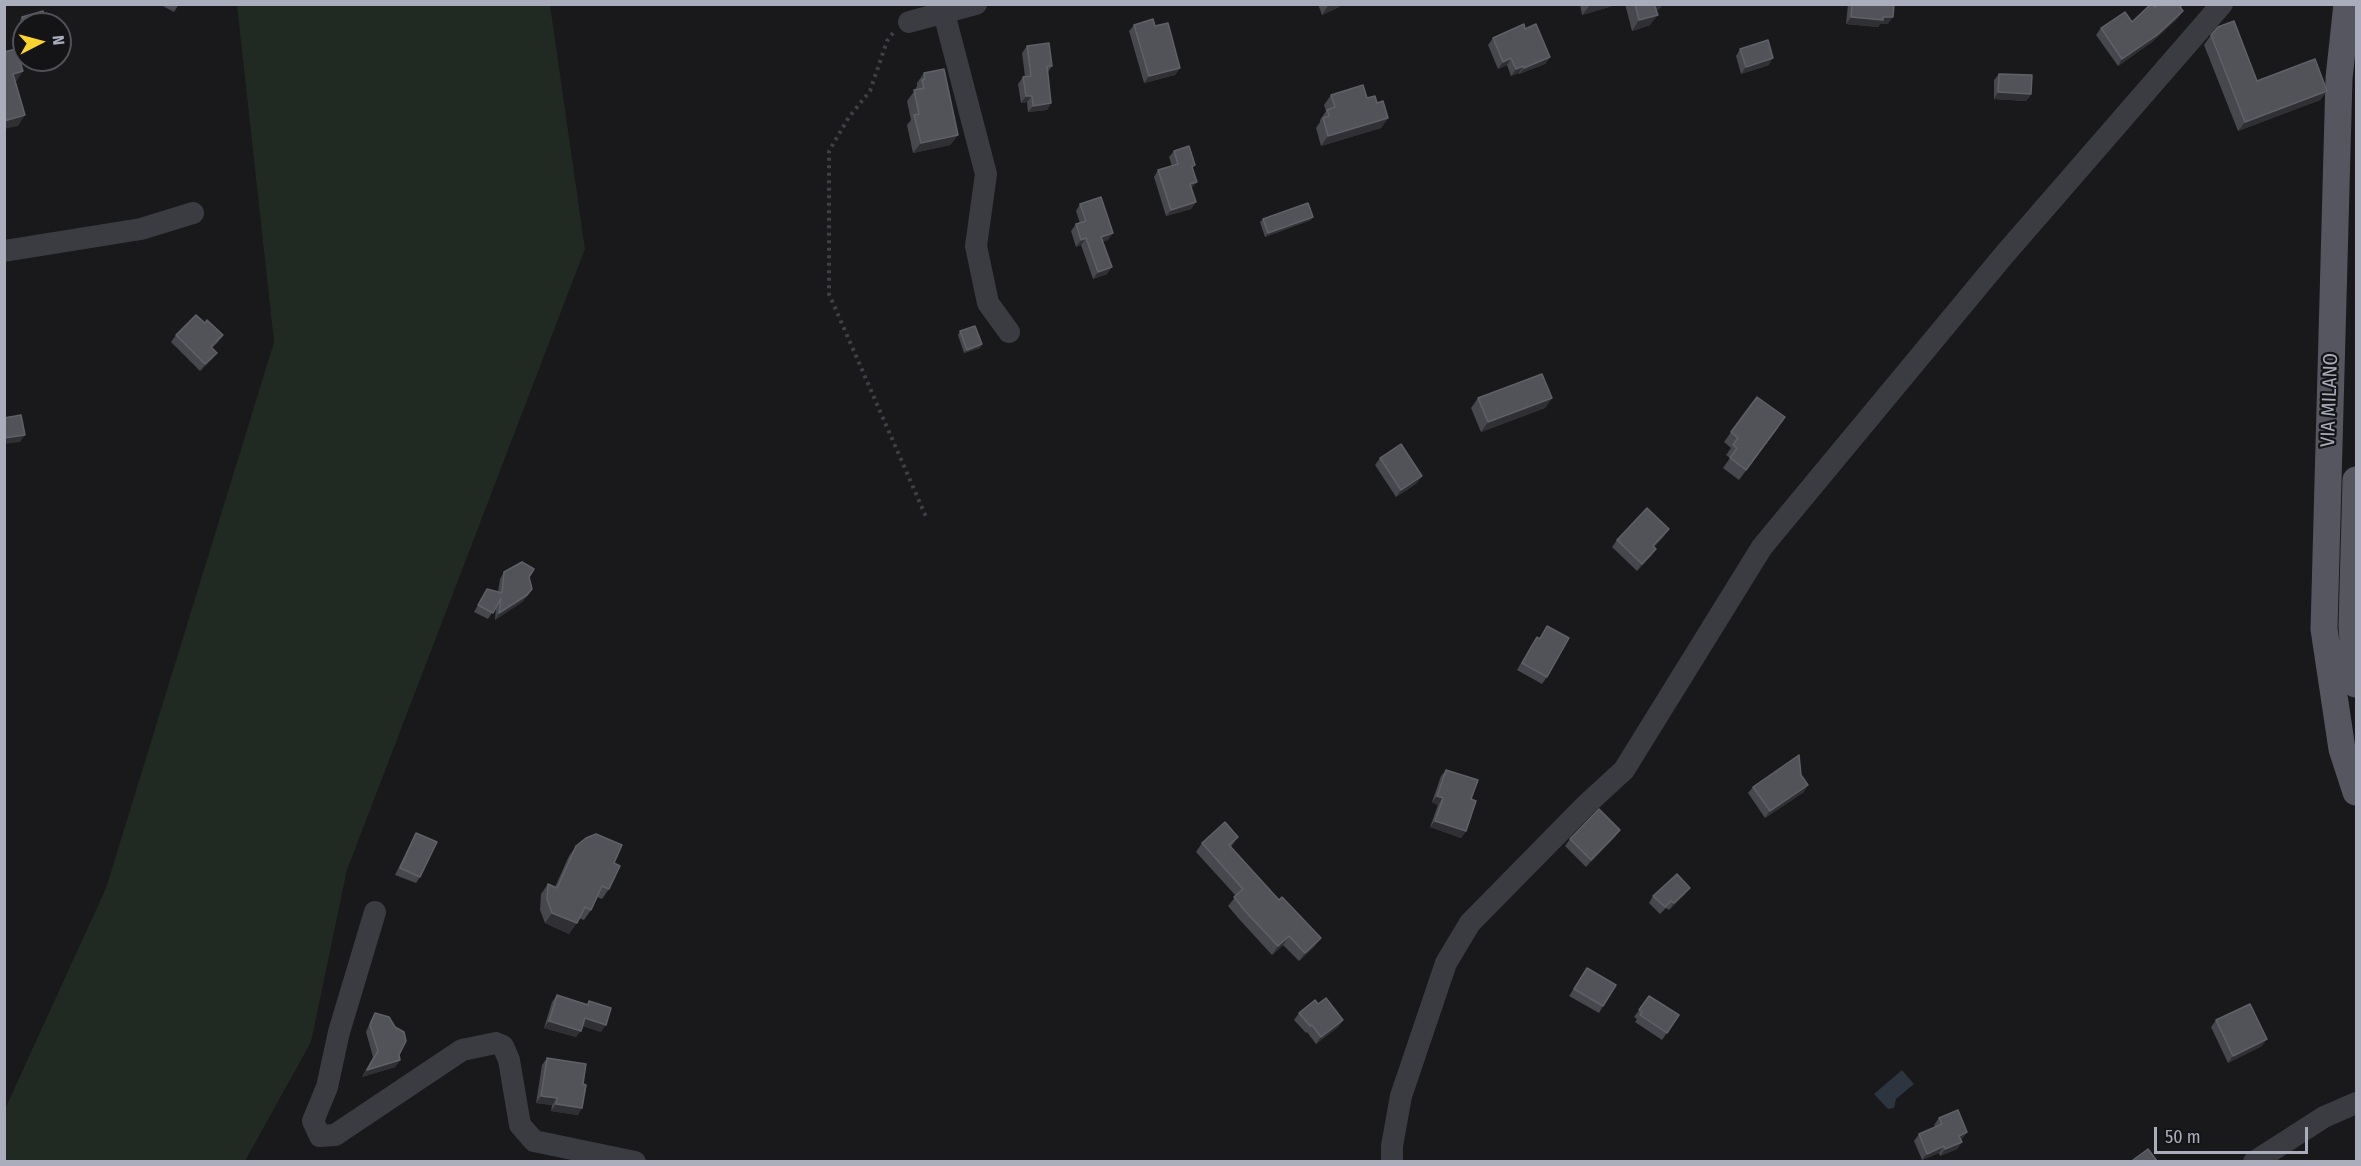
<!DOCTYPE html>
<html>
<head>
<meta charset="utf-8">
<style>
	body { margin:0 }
	#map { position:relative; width:2361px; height:1166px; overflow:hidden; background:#19181b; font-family:"Fira Sans Condensed",sans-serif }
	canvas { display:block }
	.frame { position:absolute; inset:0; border:6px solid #aaadbb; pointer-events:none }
	.north { position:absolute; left:12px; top:12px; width:60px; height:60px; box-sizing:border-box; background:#141316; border:2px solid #505158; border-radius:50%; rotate:84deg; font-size:16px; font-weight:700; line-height:24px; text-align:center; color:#aaadbb }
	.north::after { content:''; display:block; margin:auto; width:21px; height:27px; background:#fcd42f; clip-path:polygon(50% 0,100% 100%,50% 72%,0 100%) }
	.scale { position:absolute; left:2154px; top:1127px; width:154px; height:27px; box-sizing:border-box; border:3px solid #aaadbb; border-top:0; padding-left:8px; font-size:18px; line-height:21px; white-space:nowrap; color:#aaadbb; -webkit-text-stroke:4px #141316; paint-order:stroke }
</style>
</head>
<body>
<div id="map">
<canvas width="2361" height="1166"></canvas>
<div class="frame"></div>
<div class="north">N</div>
<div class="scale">50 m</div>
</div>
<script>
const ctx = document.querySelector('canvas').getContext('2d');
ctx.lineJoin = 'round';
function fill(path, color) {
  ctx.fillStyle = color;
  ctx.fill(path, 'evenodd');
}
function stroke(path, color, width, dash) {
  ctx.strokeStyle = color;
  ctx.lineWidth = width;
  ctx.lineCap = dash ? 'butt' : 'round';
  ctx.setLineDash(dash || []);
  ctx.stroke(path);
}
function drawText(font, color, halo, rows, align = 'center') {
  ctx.font = font + ' "Fira Sans Condensed",sans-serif';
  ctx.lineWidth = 4.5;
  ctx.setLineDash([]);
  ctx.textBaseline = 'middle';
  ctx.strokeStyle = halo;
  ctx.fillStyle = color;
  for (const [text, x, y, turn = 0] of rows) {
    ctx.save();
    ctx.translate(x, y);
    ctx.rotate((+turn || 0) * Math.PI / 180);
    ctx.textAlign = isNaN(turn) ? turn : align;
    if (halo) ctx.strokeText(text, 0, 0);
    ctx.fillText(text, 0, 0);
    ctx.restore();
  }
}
const green = new Path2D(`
	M237,5H550L585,249L347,870L311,1042L245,1161H5V1109L106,888L274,342Z`);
const water = new Path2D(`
	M1902,1070L1914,1084L1896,1099L1894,1108L1888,1109L1874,1094Z`);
const path = new Path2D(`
	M893,33L887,41L870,91L849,117L829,151V294L927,519`);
const minor = new Path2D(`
	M944,13L986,174L976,246L988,303L1009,332
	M909,22L976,4
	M4,251L141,229L193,213
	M375,912L339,1032L327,1087L313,1121L320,1136L335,1135L462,1050L496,1043L503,1046L509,1060L520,1125L534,1141L635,1162
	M1392,1162V1146L1401,1096L1446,963L1470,923L1587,804L1624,770L1762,547L2004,255L2222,4
	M2254,1162L2324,1117L2356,1103`);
const major = new Path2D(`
	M2347,4L2339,78L2324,629L2342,749L2356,792
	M2356,480L2352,626L2356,684`);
const wall = new Path2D(`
	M159,4H179L174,12Z
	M1318,4H1341L1339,7L1322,15Z
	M1580,4H1619L1582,15Z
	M1625,4H1663L1659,9L1656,10L1650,25L1632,31Z
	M1848,4H1894L1888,24H1880L1878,27L1846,24Z
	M2155,7L2181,8L2178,18L2152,42L2118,66L2096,35L2101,28L2132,22Z
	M22,17L24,24V36L20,20Z
	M1134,25L1155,26L1180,68L1175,75L1144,83L1129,31Z
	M1525,29L1550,57L1545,64L1519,74V73L1511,76L1507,65L1498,69L1488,45L1493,38Z
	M2211,35L2257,81L2327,91L2320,100L2238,131L2204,45Z
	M1027,46L1052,66L1048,72L1051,103L1047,110L1028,112L1027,102L1021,103L1018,84L1023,77H1025L1022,53Z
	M1740,49L1769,65L1741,74L1736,56Z
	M924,73L958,135L950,145L913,153L907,125L911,120L907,101L915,90L917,86V83Z
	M1999,74L2031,94L2026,101L1994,99V80Z
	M1331,95L1377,103L1388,118L1381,128L1321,146L1316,128L1320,122V120L1326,111L1324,105Z
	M1174,151L1192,169L1197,182L1191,188L1196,202L1191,209L1166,216L1154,177L1158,170L1172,166L1169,157Z
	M1080,204L1108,240L1103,241L1107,274L1093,279L1081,245L1076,247L1071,231L1076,224L1080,223L1076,211Z
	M1263,219L1311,220L1265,237L1260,222Z
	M205,323L223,335L218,342L212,348L217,353L212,359L200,371L171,342L176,335Z
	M960,331L980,348L964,353L958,335Z
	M1478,398H1552L1545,408L1481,432L1471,408Z
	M1778,428L1739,480L1723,468L1730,458L1726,455L1731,448L1724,442L1731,432Z
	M1380,458L1417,483L1396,497L1375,465Z
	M1669,529L1664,536L1654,547L1656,549L1651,556L1637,571L1612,547L1617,540Z
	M504,572L529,577L527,596L522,602L495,620L496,607L488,619L474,612L487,589L498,592L500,579Z
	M1547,626V677L1542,684L1517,670L1532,644L1537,637L1539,638Z
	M1446,770L1471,799L1466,831L1461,838L1430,827L1438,805L1432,802L1441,776Z
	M1753,787L1804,792L1765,818L1748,793Z
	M1620,830L1615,837L1586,867L1565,846L1570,839Z
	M416,833L420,877L416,883L395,875L412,840Z
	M1238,837L1231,847L1315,946L1299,961L1283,945L1272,955L1239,919L1228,906L1236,896L1196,852L1202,843Z
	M576,846L614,863L609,889L602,899L597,897L591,910L584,920L579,918L569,934L545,923L540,910L541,894L548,884L555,887L569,856Z
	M1685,894L1669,910L1666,908L1660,914L1649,903L1653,896Z
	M1587,968L1603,1006L1599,1013L1569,996Z
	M557,995L587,1004L589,1001L601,1032L583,1026L576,1037L544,1028L552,1002Z
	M1649,996L1679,1015L1662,1040L1635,1022L1637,1019L1634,1017Z
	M1318,1004L1343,1020L1338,1027L1316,1044L1307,1032L1306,1033L1294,1020L1299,1013Z
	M375,1013L400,1060L395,1067L362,1077L373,1057L366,1032L371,1020Z
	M2216,1020L2262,1046L2228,1063L2211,1027Z
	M547,1058L583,1084L578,1115L551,1111L552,1105L536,1103L542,1065Z
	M1939,1118L1967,1132L1961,1140L1962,1142L1957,1149L1940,1156L1939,1153L1922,1160L1914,1141L1919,1134L1935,1127L1934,1125Z`);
const shadedWall = new Path2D(`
	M1329,4H1341L1339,7L1322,15Z
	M1619,4L1582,15L1590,5Z
	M1653,4H1663L1659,9L1647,13Z
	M2183,11L2178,18L2152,42L2118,66L2122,59Z
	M1658,15L1650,25L1632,31L1639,20Z
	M1851,17H1893L1888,24H1880L1878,27L1846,24Z
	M1550,57L1545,64L1519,74L1524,68Z
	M1511,58L1507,65L1498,69L1503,62Z
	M1773,58L1769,65L1741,74L1746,67Z
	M1523,66L1519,73L1511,76L1516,69Z
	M1180,68L1175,75L1144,83L1149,76Z
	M23,71L16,82L6,85L13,74Z
	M2327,91L2320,100L2238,131L2245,122Z
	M1998,92L2031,94L2026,101L1994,99Z
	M1026,96H1032L1027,102L1021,103Z
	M1051,103L1047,110L1028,112L1033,106Z
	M25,115L18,126L4,129V121Z
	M1388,118L1381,128L1321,146L1328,136Z
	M958,135L950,145L913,153L921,143Z
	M1197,182L1192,188L1185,190L1190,184Z
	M1196,202L1191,209L1166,216L1171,210Z
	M1313,217L1311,220L1265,237L1268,233Z
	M1113,233L1108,240L1097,244L1101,237Z
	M1086,238L1081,245L1076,247L1081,240Z
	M1112,267L1107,274L1093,279L1098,272Z
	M223,335L218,342L206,354L211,347Z
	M982,344L980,348L964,353L967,350Z
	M217,353L212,359L200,371L205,364Z
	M1552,398L1545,408L1481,432L1488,422Z
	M25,435L20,442L4,444V438Z
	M1422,476L1417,483L1396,497L1401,490Z
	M1669,529L1664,536L1648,553L1653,546Z
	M1656,549L1651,556L1637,571L1642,564Z
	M532,589L522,602L495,620L499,613Z
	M1808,785L1804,792L1765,818L1770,811Z
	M1437,796L1443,798L1438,805L1432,802Z
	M1435,821L1466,831L1461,838L1430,827Z
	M1620,830L1615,837L1586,867L1591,860Z
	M1690,888L1685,894L1669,910L1674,903Z
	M552,913L577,923L569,934L545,923Z
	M1289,936L1283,945L1272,955L1278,946Z
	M1321,938L1315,946L1299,961L1305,953Z
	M585,1018L606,1025L601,1032L580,1025Z
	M1343,1020L1338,1027L1316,1044L1321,1037Z
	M549,1021L581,1031L576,1037L544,1028Z
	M2267,1039L2262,1046L2228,1063L2233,1056Z
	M400,1060L395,1067L362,1077L367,1070Z
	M541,1096L557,1098L552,1105L536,1103Z
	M556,1104L582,1108L578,1115L551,1111Z
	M1967,1132L1962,1139L1954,1143L1959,1136Z
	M1962,1142L1957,1149L1940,1156L1945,1149Z
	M1944,1146L1939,1153L1922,1160L1927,1154Z`);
const building = new Path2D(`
	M1635,4H1654L1658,15L1639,20Z
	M1852,4H1894L1893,17H1883V20L1851,17Z
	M2151,4H2153L2155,7L2159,4H2183L2180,7L2183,11L2157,35L2122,59L2101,28L2125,12L2132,22Z
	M43,11L47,24H24L22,17Z
	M1153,19L1155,26L1168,23L1180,68L1149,76L1134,25Z
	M2234,21L2257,81L2315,59L2327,91L2245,122L2211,35L2218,27Z
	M1524,24L1525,29L1536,24L1550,57L1524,68L1523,66L1516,69L1511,58L1503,62L1493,38Z
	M1768,40L1773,58L1746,67L1740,49Z
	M1049,43L1052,66H1047L1051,103L1033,106L1032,96H1026L1023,77L1031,76L1027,46Z
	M16,49L23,71L13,74L25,115L4,121V52Z
	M944,69L958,135L921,143L914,115L919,114L914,90L924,88L922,80L925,79L924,73Z
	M1999,74L2032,75L2031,94L1998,92Z
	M1363,85L1367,98L1375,96L1377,103L1383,101L1388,118L1328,136L1323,118L1329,116L1327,110L1335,107L1331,95Z
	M1189,146L1195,165L1192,167L1197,182L1190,184L1196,202L1171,210L1158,170L1178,164L1174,151Z
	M1101,197L1113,233L1101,237L1112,267L1098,272L1086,238L1081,240L1076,224L1086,221L1080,204Z
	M1308,203L1313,217L1268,233L1263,219Z
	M196,315L205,323L207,320L223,335L211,347L217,353L205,364L176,335Z
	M975,326L982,344L967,350L960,331Z
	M1542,374L1552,398L1488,422L1478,398Z
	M1757,397L1785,417L1746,470L1730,458L1737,448L1733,445L1738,438L1731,432Z
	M21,415L25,435L4,438V418Z
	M1401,444L1422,476L1401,490L1380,458Z
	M1647,508L1669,529L1653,546L1656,549L1642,564L1617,540Z
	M522,562L534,569L529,577L532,589L527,595L499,613L501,598L493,613L478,605L487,589L502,593L504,572Z
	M1547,626L1569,638L1547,677L1522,663L1537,637L1540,639Z
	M1799,755L1801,775L1808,785L1770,811L1753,787Z
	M1446,770L1478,780L1471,799L1476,801L1466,831L1435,821L1443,798L1437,796Z
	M1599,809L1620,830L1591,860L1570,839Z
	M1225,822L1238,837L1229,845L1279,900L1282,897L1321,938L1305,953L1289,936L1278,946L1245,911L1234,897L1243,889L1202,843Z
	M416,833L437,842L420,877L400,868Z
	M596,834L622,845L614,863L620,866L609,889L602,886L591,910L585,907L577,923L552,913L547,899L548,884L557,888L576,846L586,838Z
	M1677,874L1690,888L1674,903L1671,901L1665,907L1653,896Z
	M1587,968L1616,985L1603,1006L1574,989Z
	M557,995L588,1005L589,1001L611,1008L606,1025L585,1018L581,1031L549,1021Z
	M1649,996L1679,1015L1667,1033L1640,1015L1642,1012L1639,1010Z
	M1326,998L1343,1020L1321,1037L1312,1025L1310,1026L1299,1013L1315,1000L1318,1004Z
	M2250,1004L2267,1039L2233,1056L2216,1020Z
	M375,1013L389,1017L395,1027L404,1032L406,1041L399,1055L400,1060L367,1070L378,1051L370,1025Z
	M547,1058L586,1064L583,1084L586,1085L582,1108L556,1104L557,1098L541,1096Z
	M1958,1110L1967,1132L1959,1136L1962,1142L1945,1149L1944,1146L1927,1154L1919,1134L1942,1124L1939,1118Z
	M2148,1149L2157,1161H2133V1160Z`);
const streetNames = [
	["VIA MILANO",2330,400,-88]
];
fill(green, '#202922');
fill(water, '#2d3540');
stroke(path, '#3f4047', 4, [3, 4.5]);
stroke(minor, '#3b3b42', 22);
stroke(major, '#55565f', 27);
fill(wall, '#47484d');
fill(shadedWall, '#303034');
fill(building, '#525359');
stroke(building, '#606168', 1.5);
drawText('20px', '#aaadbb', '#141316', streetNames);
</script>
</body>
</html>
